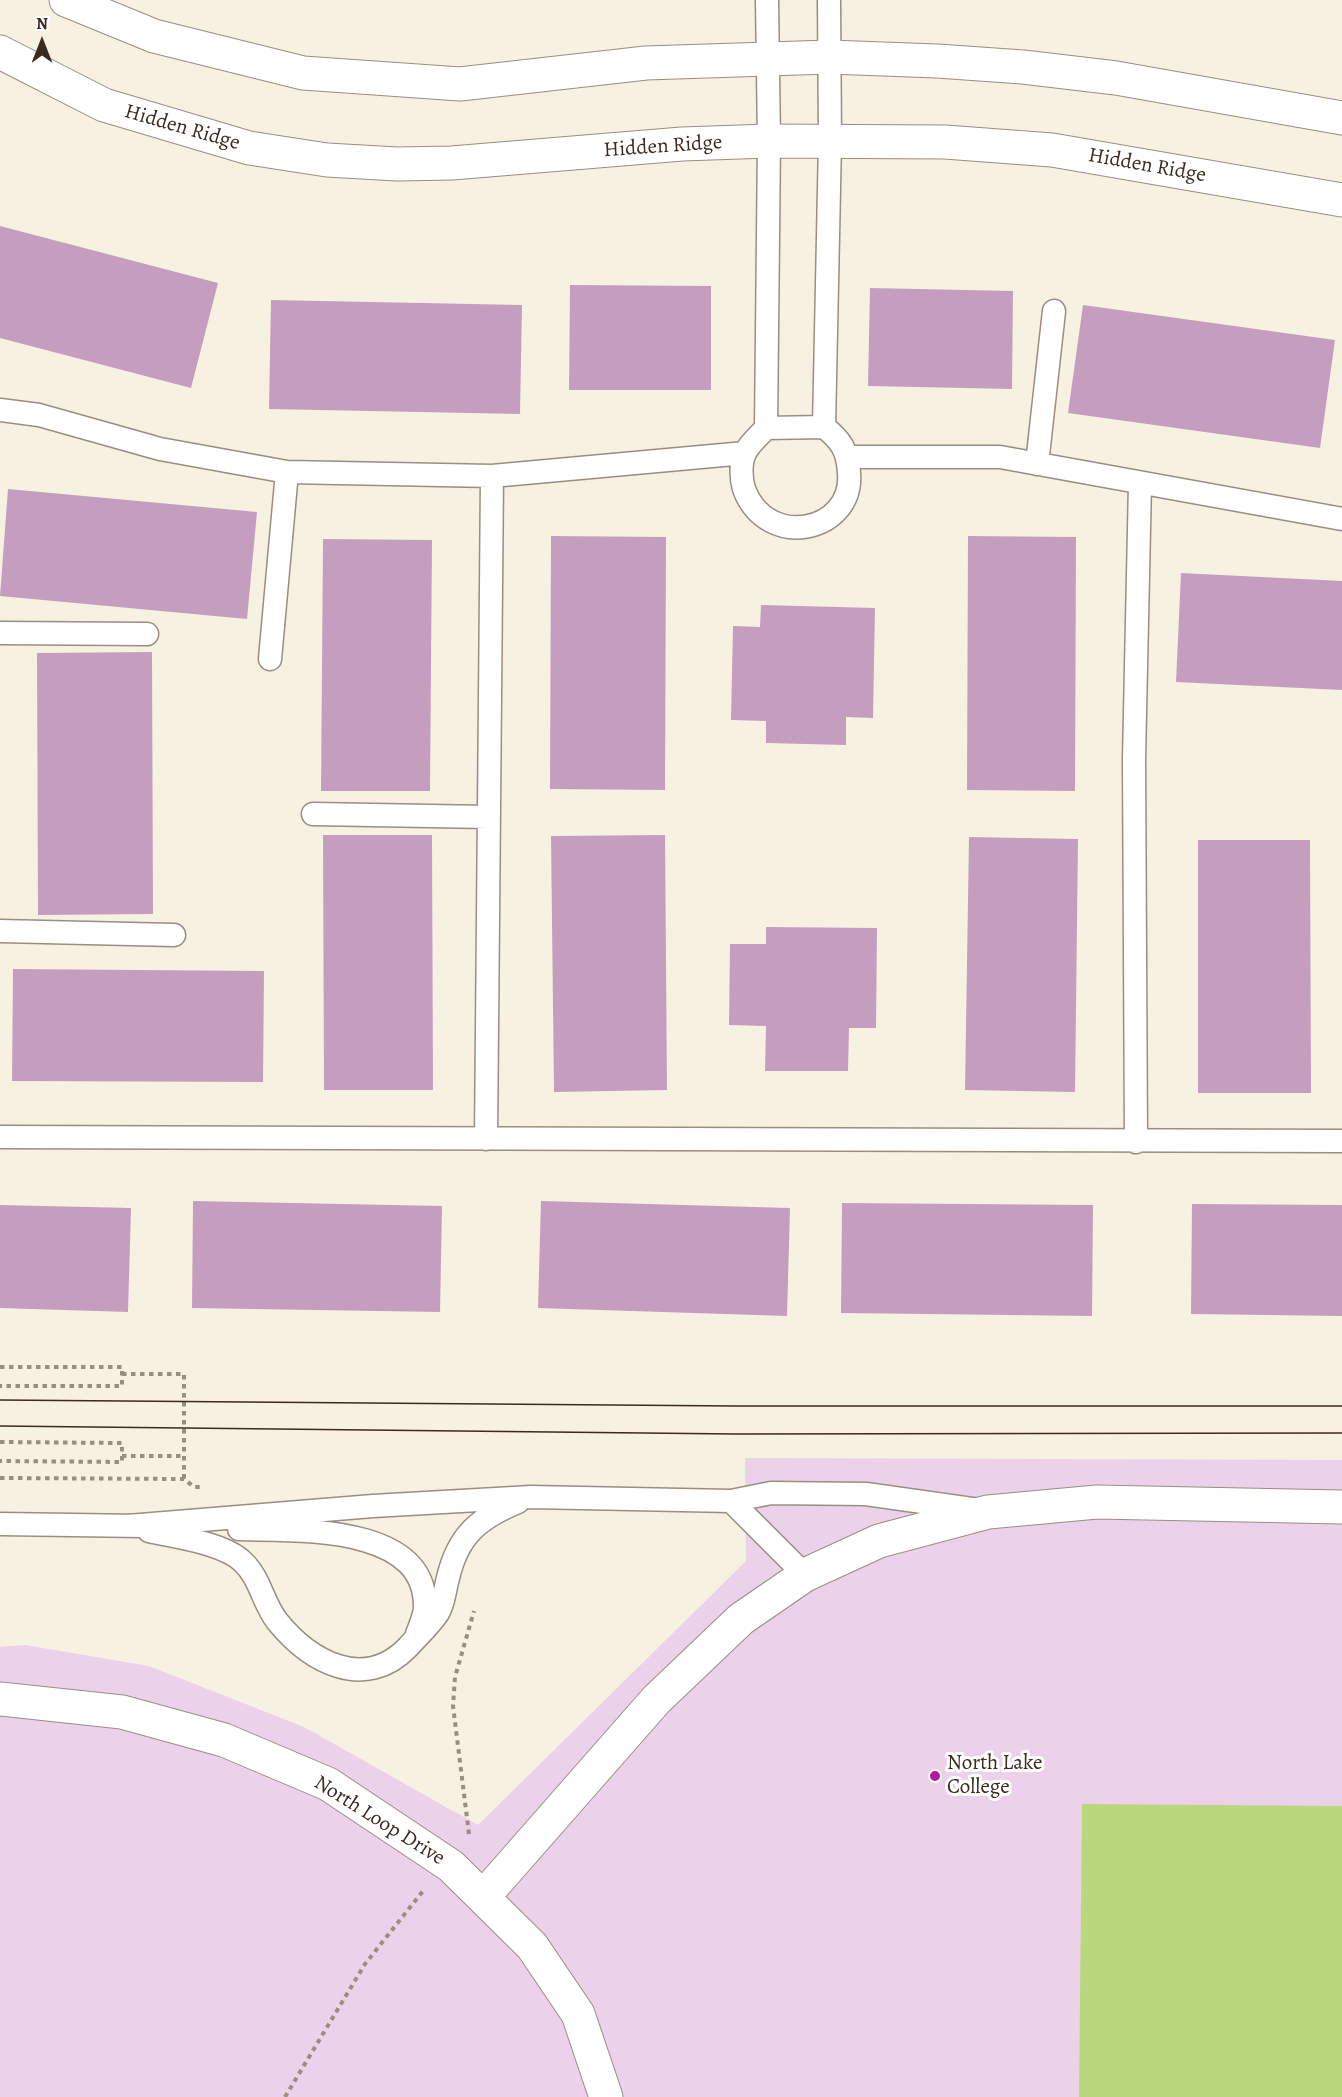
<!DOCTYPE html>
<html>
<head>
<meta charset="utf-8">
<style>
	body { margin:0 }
	#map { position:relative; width:1342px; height:2097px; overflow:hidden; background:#f7f1e2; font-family:Alegreya,serif }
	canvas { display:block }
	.north { position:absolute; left:12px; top:12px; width:60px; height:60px; -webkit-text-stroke:4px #fff; paint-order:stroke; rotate:0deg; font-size:16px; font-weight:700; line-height:24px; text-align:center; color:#3b2a1e }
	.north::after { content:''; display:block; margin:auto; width:21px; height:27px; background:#3b2a1e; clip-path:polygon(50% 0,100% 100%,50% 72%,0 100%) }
</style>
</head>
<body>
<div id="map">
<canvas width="1342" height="2097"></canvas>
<div class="north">N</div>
</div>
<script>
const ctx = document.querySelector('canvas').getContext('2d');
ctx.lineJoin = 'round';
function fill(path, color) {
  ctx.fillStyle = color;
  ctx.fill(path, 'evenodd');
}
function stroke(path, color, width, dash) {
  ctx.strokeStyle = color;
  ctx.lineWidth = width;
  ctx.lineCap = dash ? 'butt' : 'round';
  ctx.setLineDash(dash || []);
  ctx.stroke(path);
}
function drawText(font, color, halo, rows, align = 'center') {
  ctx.font = font + ' Alegreya,serif';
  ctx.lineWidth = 6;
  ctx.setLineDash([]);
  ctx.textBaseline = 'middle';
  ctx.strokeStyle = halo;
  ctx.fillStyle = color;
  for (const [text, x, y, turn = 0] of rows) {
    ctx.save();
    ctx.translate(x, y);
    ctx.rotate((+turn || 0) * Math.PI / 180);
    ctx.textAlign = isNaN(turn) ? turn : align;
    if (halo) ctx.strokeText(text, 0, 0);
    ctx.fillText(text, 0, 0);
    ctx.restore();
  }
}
const built = new Path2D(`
	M745,1458L1342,1460V2097H0V1647L25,1645L149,1666L304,1727L478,1825L746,1561Z`);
const green = new Path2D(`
	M1082,1804L1342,1806V2097H1079Z`);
const building = new Path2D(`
	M0,226L218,283L191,388L0,338Z
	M570,285L711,286V390H569Z
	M870,288L1013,291L1012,389L868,386Z
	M271,300L522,305L520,414L269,409Z
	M1083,305L1335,340L1320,448L1068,413Z
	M8,489L257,512L247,619L0,596Z
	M551,536L666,537L665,790L550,789Z
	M968,536L1076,537L1075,791L967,790Z
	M323,539L432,540L430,791H321Z
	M1181,573L1342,581V690L1176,682Z
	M761,605L875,608L873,718L846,717V745L766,743V721L731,720L733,626L760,627Z
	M152,652L153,914L38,915L37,653Z
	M323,835H432L433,1090H324Z
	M665,835L667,1090L554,1092L551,836Z
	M969,837L1078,839L1075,1092L965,1090Z
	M1198,840H1310L1311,1093H1198Z
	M766,927L877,928L876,1028H849L848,1071H765L766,1026L729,1025L730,944H766Z
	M13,969L264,971L263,1082L12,1081Z
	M193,1201L442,1206L440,1312L192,1308Z
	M541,1201L790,1208L787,1316L538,1308Z
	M842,1203L1093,1205L1092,1316L841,1313Z
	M1192,1204L1342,1205V1316L1191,1314Z
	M0,1205L131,1208L128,1312L0,1308Z`);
const path = new Path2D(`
	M0,1367H122V1386H0
	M122,1374H184V1479
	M0,1442L122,1443V1462L0,1461
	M122,1456H184
	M0,1478L184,1479L194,1487H201
	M469,1834L453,1706L455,1677L474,1611
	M285,2097L365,1964L423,1891`);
const lane = new Path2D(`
	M0,410L39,415L160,449L287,472L492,476
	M824,427L830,141L829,0
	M766,428L824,427C841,440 848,451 849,473C854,532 767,551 744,489C741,479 740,463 745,453C749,444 760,435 766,428L769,141L767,0
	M848,457H1000L1342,519
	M1037,464L1054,311
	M0,633L147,634
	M270,659L287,472
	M313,814L488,817
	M0,931L174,935
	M0,1137L1342,1141
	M486,1139L492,476L745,453
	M1136,1142L1134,759L1140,483
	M731,1501L805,1575
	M0,1524L143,1526
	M128,1526L373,1506L531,1497L731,1501L771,1493L866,1494L979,1510
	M239,1529C295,1531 426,1523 425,1607C425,1615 420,1626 417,1634
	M149,1531C175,1537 224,1543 243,1562C260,1578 263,1603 277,1621C310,1662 365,1692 408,1647C418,1636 430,1625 438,1613C444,1604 445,1588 448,1578C458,1535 479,1518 518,1502`);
const street = new Path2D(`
	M66,0L154,36L303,73L460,84L646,63L829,57L937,61L1023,67L1116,78L1342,118
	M0,52L104,105L249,148L327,160L397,164L452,163L682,144L769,141L945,142L1052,150L1342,200
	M0,1699L122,1712L224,1740L328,1784L451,1866L532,1946L578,2014L606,2097
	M484,1896L656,1700L741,1619L805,1575L879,1541L988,1512L1097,1502L1342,1507`);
const tram = new Path2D(`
	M0,1400L735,1406H1342
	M0,1426L735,1434L1342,1433`);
const markers = [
	[935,1776,6,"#b5179e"]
];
const streetNames = [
	["Hidden Ridge",182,128,16],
	["Hidden Ridge",663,147,-4],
	["Hidden Ridge",1147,166,10],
	["North Loop Drive",379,1821,32]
];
const poiNames = [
	["North Lake",947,1764],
	["College",947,1788]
];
fill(built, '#ecd1ea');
fill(green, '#bad77d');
fill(building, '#c59ebf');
stroke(lane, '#998e80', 25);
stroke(street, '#998e80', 35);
stroke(path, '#998e80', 4, [4.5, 4.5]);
stroke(lane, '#fff', 22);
stroke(street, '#fff', 33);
stroke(tram, '#3b2a1e', 1.5);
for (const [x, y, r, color] of markers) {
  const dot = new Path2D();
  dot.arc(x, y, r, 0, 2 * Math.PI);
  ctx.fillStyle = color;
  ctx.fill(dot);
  stroke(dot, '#fff', 2);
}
drawText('21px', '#3b2a1e', '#fff', streetNames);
drawText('21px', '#3b2a1e', '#fff', poiNames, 'left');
</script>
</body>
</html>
